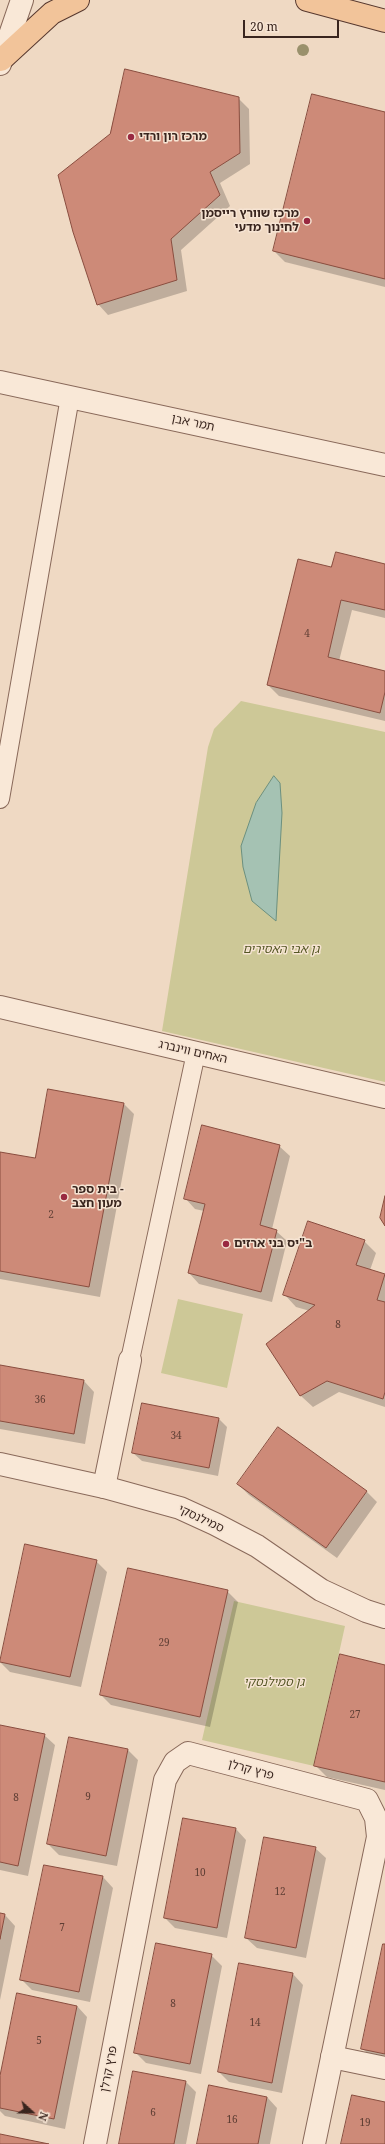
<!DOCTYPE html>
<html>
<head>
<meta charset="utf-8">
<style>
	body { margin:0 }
	#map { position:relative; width:385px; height:2144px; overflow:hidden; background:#efd9c3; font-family:"Noto Serif",serif }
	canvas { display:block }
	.north { position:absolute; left:12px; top:2092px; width:40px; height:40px; -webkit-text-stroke:3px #f6e4d3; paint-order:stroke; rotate:111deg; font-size:11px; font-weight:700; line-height:16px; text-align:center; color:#39251e }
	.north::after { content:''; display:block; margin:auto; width:14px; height:18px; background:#39251e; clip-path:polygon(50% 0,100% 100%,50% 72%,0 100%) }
	.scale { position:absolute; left:243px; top:20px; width:96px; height:18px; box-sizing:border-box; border:2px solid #39251e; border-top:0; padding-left:5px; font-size:12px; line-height:14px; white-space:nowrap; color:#39251e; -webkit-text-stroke:3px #f6e4d3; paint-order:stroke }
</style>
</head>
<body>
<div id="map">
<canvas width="385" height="2144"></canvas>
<div class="north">N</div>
<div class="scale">20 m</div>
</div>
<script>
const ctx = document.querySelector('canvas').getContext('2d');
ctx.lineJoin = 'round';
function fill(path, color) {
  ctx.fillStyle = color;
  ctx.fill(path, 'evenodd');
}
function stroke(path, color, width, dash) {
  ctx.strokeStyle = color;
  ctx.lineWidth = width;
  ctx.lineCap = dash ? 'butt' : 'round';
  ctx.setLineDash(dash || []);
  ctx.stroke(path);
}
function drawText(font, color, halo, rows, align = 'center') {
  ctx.font = font + ' "Noto Serif","Noto Sans Hebrew",serif';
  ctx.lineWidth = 3;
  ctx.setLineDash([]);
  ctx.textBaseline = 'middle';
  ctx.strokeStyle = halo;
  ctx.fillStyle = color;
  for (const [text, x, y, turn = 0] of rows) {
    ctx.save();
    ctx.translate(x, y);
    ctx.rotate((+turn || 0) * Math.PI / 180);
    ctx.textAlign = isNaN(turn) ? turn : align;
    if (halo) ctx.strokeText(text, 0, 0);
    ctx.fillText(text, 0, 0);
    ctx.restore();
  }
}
const green = new Path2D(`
	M241,701L385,732V1082L162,1031L208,747L214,729Z
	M178,1299L243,1314L227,1388L161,1373Z
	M234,1601L345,1626L314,1766L202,1740Z`);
const water = new Path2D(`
	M274,776L280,783L282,813L276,921L252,901L243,867L241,846L256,803Z`);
const shadow = new Path2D(`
	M238,98L249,109L250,164L220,183L230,206L181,250L187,291L108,315L98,304Z
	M385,113V287L285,262L274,251Z
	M385,565V618L352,610L339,661L385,672V721L279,696L268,685L332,569Z
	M123,1103L134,1114L100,1297L0,1279V1153L36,1159Z
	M279,1146L290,1156L272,1229L276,1231L287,1241L272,1302L199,1284L189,1273L204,1211L195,1209L185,1198Z
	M364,1241L376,1253L370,1270L385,1275V1407L339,1392L313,1407L301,1396L267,1345L310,1311L296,1307L285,1295Z
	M0,1366L84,1381L94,1392L85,1444L0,1429Z
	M219,1419L227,1427L218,1476L142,1461L133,1453Z
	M278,1428L367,1492L377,1502L337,1558L249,1495L238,1484Z
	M26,1545L96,1561L107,1572L81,1687L10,1672L0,1662Z
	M227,1591L238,1602L210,1727L111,1705L101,1695Z
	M385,1666V1790L327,1777L315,1765Z
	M0,1726L44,1735L55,1745L28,1876L0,1870Z
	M128,1750L138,1760L117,1866L59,1855L48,1844Z
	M236,1829L246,1840L227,1938L175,1928L165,1918Z
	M315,1848L326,1858L306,1958L257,1948L246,1938Z
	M103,1877L113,1888L90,2002L32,1990L21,1979Z
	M0,1914L5,1915L15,1926L0,2000Z
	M385,1945V2061L373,2059L362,2048Z
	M211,1955L222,1966L201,2074L146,2063L136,2053Z
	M293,1974L303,1985L282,2093L229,2082L219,2072Z
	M77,2006L87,2017L65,2129L5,2116L0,2111V2081Z
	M186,2082L196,2092L186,2144H120Z
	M267,2097L277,2108L270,2144H199Z`);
const building = new Path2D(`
	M125,69L239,97L240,153L210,172L220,195L171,239L177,280L97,305L73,232L58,175L110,134Z
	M312,94L385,112V279L273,251Z
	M336,552L385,564V610L341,600L328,657L385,671V692L380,713L267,685L298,559L331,567Z
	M48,1089L124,1103L89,1287L0,1271V1152L35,1158Z
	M202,1125L280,1145L260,1225L277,1230L261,1292L188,1273L205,1204L184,1199Z
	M385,1196V1226L380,1218Z
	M308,1221L365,1240L356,1265L385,1274L377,1300L385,1302V1392L383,1399L327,1381L300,1396L266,1344L315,1305L283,1295Z
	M0,1365L84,1380L74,1434L0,1421Z
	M142,1403L219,1418L209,1468L132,1453Z
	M278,1427L367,1491L326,1548L237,1484Z
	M25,1544L97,1560L70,1677L0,1662Z
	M128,1568L228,1590L200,1717L100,1695Z
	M340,1654L385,1665V1782L314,1766Z
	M0,1725L45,1734L18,1866L0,1862Z
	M69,1737L128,1749L106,1856L47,1844Z
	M183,1818L236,1828L217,1928L164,1918Z
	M264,1837L316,1847L296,1948L245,1938Z
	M44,1865L103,1876L79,1992L20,1980Z
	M0,1913L5,1914L0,1939Z
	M156,1943L212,1954L190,2064L134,2053Z
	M383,1944H385V2054L361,2049Z
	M239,1963L293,1973L272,2083L218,2072Z
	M17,1993L77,2006L54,2119L0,2108V2076Z
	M133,2071L186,2081L174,2144H119Z
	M209,2085L267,2097L258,2144H197Z
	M352,2095L385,2102V2144H341Z
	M0,2134L49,2144H0Z`);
const service = new Path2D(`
	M0,799L70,397
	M130,1360L196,1053`);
const pedestrian = new Path2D(`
	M104,1487L130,1360
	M332,2057L385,2068`);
const minor = new Path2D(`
	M0,64L22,0
	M0,382L385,465
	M0,1007L385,1097
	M0,1464L104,1487L180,1508L215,1524L257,1546L321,1590L366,1611L385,1617
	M95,2144L165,1780L175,1762L188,1753L367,1800L376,1818L378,1837L314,2144`);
const primary = new Path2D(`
	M307,0L385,21
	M1,60L52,13L78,0`);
const trees = [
	[303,50]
];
const markers = [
	[131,137,4,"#992941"],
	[307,221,4,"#992941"],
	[64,1197,4,"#992941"],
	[226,1244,4,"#992941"]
];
const numberNames = [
	["4",307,634],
	["2",51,1215],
	["8",338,1325],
	["36",40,1400],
	["34",176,1436],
	["29",164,1643],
	["27",355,1715],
	["9",88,1797],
	["8",16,1798],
	["10",200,1873],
	["12",280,1892],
	["7",62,1928],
	["8",173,2004],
	["14",255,2023],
	["5",39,2041],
	["6",153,2113],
	["16",232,2120],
	["19",365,2123]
];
const poiNames = [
	["מרכז רון ורדי",139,137],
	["מרכז שוורץ רייסמן",299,214,"right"],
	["לחינוך מדעי",299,228,"right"],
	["בית ספר -",72,1190],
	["מעון חצב",72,1204],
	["ב\"יס בני ארזים",234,1244]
];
const streetNames = [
	["תמר אבן",193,423,12],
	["האחים ווינברג",193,1052,13],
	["סמילנסקי",201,1519,25],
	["פרץ קרלן",251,1770,15],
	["פרץ קרלן",109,2069,-79]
];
const parkNames = [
	["גן אבי האסירים",281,950],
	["גן סמילנסקי",274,1683]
];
fill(green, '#cdc897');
fill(water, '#a5c2b3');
stroke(water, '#6c907f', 1);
fill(shadow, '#0003');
fill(building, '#cd8a78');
stroke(building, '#894d3f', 1);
stroke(service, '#89695a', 20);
stroke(pedestrian, '#89695a', 24);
stroke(minor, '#89695a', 24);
stroke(primary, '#57382e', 24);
stroke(service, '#f9e8d7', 18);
stroke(pedestrian, '#f9e8d7', 22);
stroke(minor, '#f9e8d7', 22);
stroke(primary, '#f2c49a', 22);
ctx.fillStyle = '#9a916c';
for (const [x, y] of trees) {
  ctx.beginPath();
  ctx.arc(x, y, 6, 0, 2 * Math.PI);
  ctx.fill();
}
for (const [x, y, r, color] of markers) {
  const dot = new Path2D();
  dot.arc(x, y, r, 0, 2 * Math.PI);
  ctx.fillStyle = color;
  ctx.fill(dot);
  stroke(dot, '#f6e4d3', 1.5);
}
drawText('10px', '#5e3e34', null, numberNames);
drawText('bold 12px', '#39251e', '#f6e4d3', poiNames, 'left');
drawText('12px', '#39251e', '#f6e4d3', streetNames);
drawText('italic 12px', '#545624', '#f6e4d3', parkNames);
</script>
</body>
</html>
